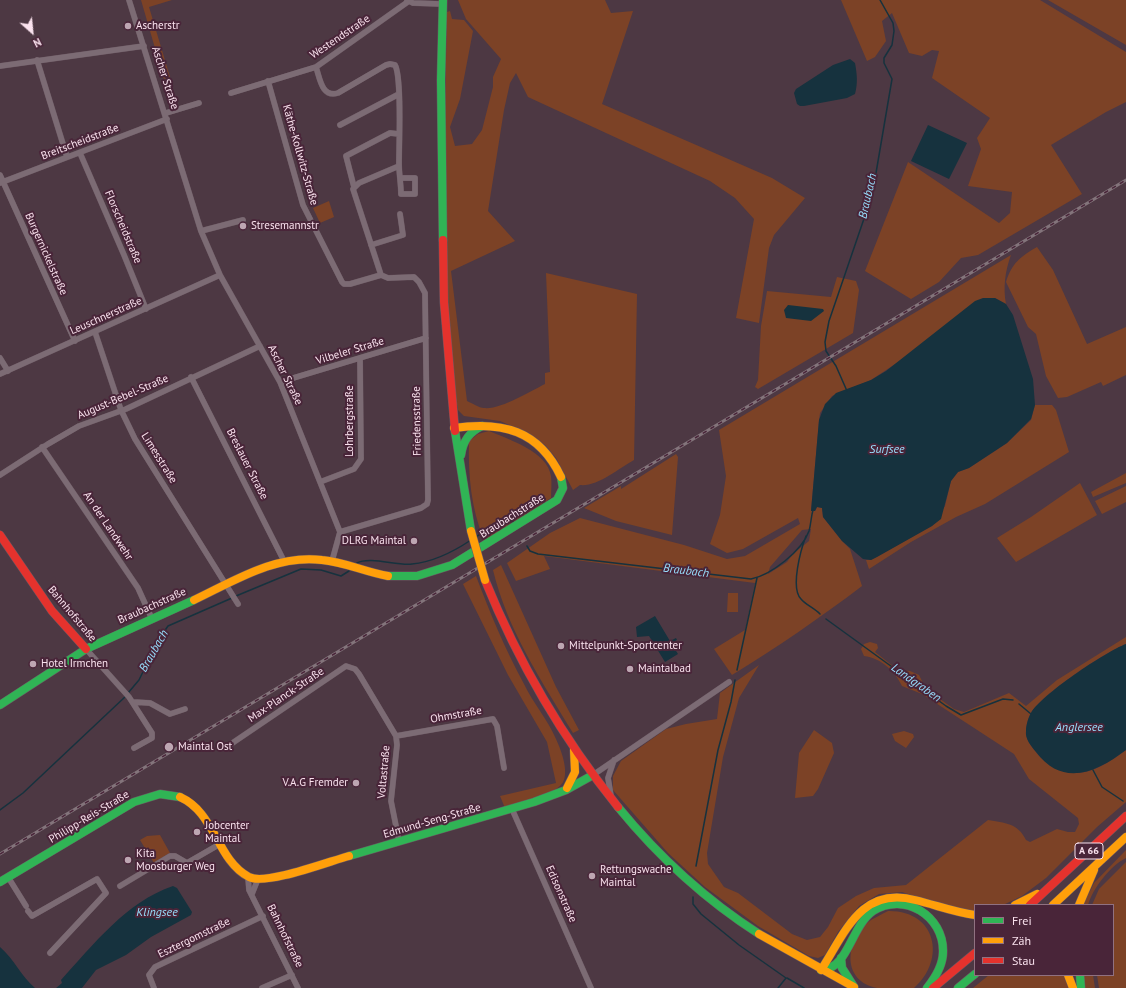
<!DOCTYPE html>
<html>
<head>
<meta charset="utf-8">
<style>
	body { margin:0 }
	#map { position:relative; width:1126px; height:988px; overflow:hidden; background:#4d3843; font-family:"PT Sans",sans-serif }
	canvas { display:block }
	.legend { position:absolute; left:974px; top:904px; width:140px; height:72px; box-sizing:border-box; background:#492539; border:1px solid #907181; margin:0; padding:5px 7px; list-style:none; font-size:12px; color:#fae2ee }
	.legend li { display:flex; align-items:center; gap:8px; height:20px }
	.legend b { width:20px; border:1px solid #907181 }
	.north { position:absolute; left:12px; top:12px; width:40px; height:40px; -webkit-text-stroke:3px #492539; paint-order:stroke; rotate:153deg; font-size:11px; font-weight:700; line-height:16px; text-align:center; color:#fae2ee }
	.north::after { content:''; display:block; margin:auto; width:14px; height:18px; background:#fae2ee; clip-path:polygon(50% 0,100% 100%,50% 72%,0 100%) }
</style>
</head>
<body>
<div id="map">
<canvas width="1126" height="988"></canvas>
<ul class="legend">
<li><b style="height:5px;background:#30b455"></b>Frei</li>
<li><b style="height:5px;background:#ff9f0a"></b>Zäh</li>
<li><b style="height:5px;background:#e5322d"></b>Stau</li>
</ul>
<div class="north">N</div>
</div>
<script>
const ctx = document.querySelector('canvas').getContext('2d');
ctx.lineJoin = 'round';
function fill(path, color) {
  ctx.fillStyle = color;
  ctx.fill(path, 'evenodd');
}
function stroke(path, color, width, dash) {
  ctx.strokeStyle = color;
  ctx.lineWidth = width;
  ctx.lineCap = dash ? 'butt' : 'round';
  ctx.setLineDash(dash || []);
  ctx.stroke(path);
}
function drawText(font, color, halo, rows, align = 'center') {
  ctx.font = font + ' "PT Sans",sans-serif';
  ctx.lineWidth = 4;
  ctx.setLineDash([]);
  ctx.textBaseline = 'middle';
  ctx.strokeStyle = halo;
  ctx.fillStyle = color;
  for (const [text, x, y, turn = 0] of rows) {
    ctx.save();
    ctx.translate(x, y);
    ctx.rotate((+turn || 0) * Math.PI / 180);
    ctx.textAlign = isNaN(turn) ? turn : align;
    if (halo) ctx.strokeText(text, 0, 0);
    ctx.fillText(text, 0, 0);
    ctx.restore();
  }
}
const green = new Path2D(`
	M141,0H172L149,7L170,77L164,79Z
	M458,0H605L611,13L633,11L602,104L772,178L805,198L774,235L769,248L759,323L736,318L754,219L735,198L710,181L528,97L516,73L510,83L504,110L488,211L515,241L451,271L467,401C472,403 479,408 484,408C500,410 531,391 545,384V373L550,372L546,273L637,294L634,460C618,469 597,487 580,485L573,490L556,458L545,445L523,431L500,421L464,416L458,410C451,374 450,337 448,301C443,205 445,108 447,12L450,11L452,19L464,20L473,31L460,99L450,127L455,146L472,144L482,130L493,87V77L501,59L466,19Z
	M841,0H1040L1126,52V102L1106,112L1051,145L1082,194L978,255L961,258L939,282L911,299L865,271L908,162L999,223L1010,213L1012,192L968,186L981,149L977,138L990,118L932,78L939,51L932,50L922,56L909,53L892,13L882,21L886,41L875,57L867,61Z
	M1048,0H1126V45Z
	M329,201L334,217L320,223L313,208Z
	M1037,247L1053,270L1087,344L1126,327V375L1103,386L1101,382L1067,397L1058,398L1046,376L1036,334L1028,327L1006,282C1012,263 1020,257 1037,247Z
	M1011,255C1005,271 1003,288 1006,304L995,298L871,380L832,396L820,413L819,420L811,511H815L817,507L822,508L823,517L842,541L850,549L862,586C820,618 776,648 732,675L714,649L745,630L755,583L544,556L550,569L516,581L507,563L550,533L580,518L684,545L727,559L745,556L800,524L798,518L743,549L727,553L710,544L720,515L726,476L719,430ZM811,529L809,541L793,554L787,562L768,574L770,567L802,530Z
	M837,277L856,281L859,290L853,333L758,389L755,387L758,380L761,326L767,291L831,297Z
	M1035,405H1052L1056,410L1069,452L985,504L956,517L911,542L869,569L866,560H871L932,526L945,506L951,481L958,472L969,468L1007,443L1031,420Z
	M489,431C508,439 548,452 551,476C552,483 551,491 551,498L484,540C471,508 468,475 469,441L478,434Z
	M676,454L678,457L672,535L616,521L584,508L621,486V489Z
	M1126,473V483L1093,497L1091,492Z
	M1080,483L1097,515L1016,562L997,538L1031,517Z
	M1126,486V502L1102,514L1095,501Z
	M501,565L556,687L579,730L573,733C542,682 507,629 493,570Z
	M476,576C490,613 505,649 524,684C533,703 548,720 556,739C561,750 568,768 564,780C559,795 519,803 505,808L500,796L556,783L547,742L508,675L463,584Z
	M728,593H738V612H727Z
	M1126,637V644C1105,652 1042,694 1031,713C1028,718 1026,726 1026,731C1025,739 1031,746 1036,752C1041,759 1047,763 1054,767C1081,782 1104,766 1126,750V802L1097,827L1046,878L1022,896L1003,905H975V911L954,909L902,892L879,894L859,906L838,932L825,955L818,958L809,956L758,926L705,887L668,853L613,790V776L621,761L666,729L686,724L717,719L720,693L759,665L739,698L723,757L707,853L708,864L724,887L738,893L792,934L807,940L820,937L828,927L838,908L856,896L874,888L906,885L988,820C1005,823 1018,823 1026,840L1030,842L1057,829L1068,832H1075L1079,824L1078,818L1029,779L1014,754L922,694L902,686C895,671 881,658 864,656L861,649L864,644L870,642L877,644L878,648L875,652L898,670L910,671L919,675L926,689L954,709L964,712L1009,693L1026,706L1057,680Z
	M814,730L832,743L834,753L818,789L813,796L795,798L799,753Z
	M904,731L913,734L914,737L906,748L895,741L892,734Z
	M160,835L170,853L154,863L140,840L147,836Z
	M1126,850V858C1110,866 1093,888 1088,905H1083L1094,883Z
	M1126,862V988H1099L1097,975H1113V905H1092L1099,889Z
	M888,911C936,910 947,959 914,988C902,988 888,988 877,988C842,981 845,943 867,923C873,918 881,915 888,911Z
	M989,975H1064L1069,988H973Z
	M1083,975H1093L1095,988H1085Z`);
const water = new Path2D(`
	M850,59L855,63C857,74 858,83 855,94L847,98L804,106H800L797,104L794,93L796,89L833,65Z
	M928,125L967,143L949,179L911,161Z
	M983,298H995L1006,304L1013,315L1033,379L1035,405L1031,419L1007,443L969,468L958,472L951,481L941,519L932,526L877,557L871,560L863,559L842,541L823,517L822,508L817,507L815,511H811L819,420L825,404L836,393L871,380L886,371L975,301Z
	M788,305L823,309L824,311L811,321L786,318L784,310Z
	M655,616L670,641L676,638L677,640L671,643L678,654L665,662L649,636L637,637L636,627Z
	M1126,644V750C1097,772 1063,788 1036,752C1031,746 1025,739 1026,731C1026,726 1028,718 1031,713C1041,695 1105,652 1126,644Z
	M173,886L177,888L192,912L191,915L151,937L126,955L96,970L82,988H56L62,983L61,980C93,945 126,902 173,886Z
	M0,947C14,959 21,976 35,988H0Z`);
const stream = new Path2D(`
	M847,391L836,366L826,351L825,342L829,321L868,207L876,173L892,79L884,63V58L892,45L894,31L893,23L880,0
	M806,536C801,549 790,588 801,599C806,605 814,608 820,614
	M476,537C488,529 501,515 515,523
	M527,546L530,551L538,554L751,579C771,575 802,551 809,531C811,524 811,517 813,510
	M357,563C370,556 397,566 412,564C434,562 453,552 471,540
	M236,596L301,569L321,570L341,576L349,571
	M826,619L946,706L961,715L1003,699L1013,700
	M737,670L757,578
	M128,693L139,680L159,639L168,626L232,598
	M1019,704L1031,714
	M1093,770L1102,787L1123,801
	M0,810L23,793L126,696
	M696,866L718,750L731,702L735,680
	M693,897V904L701,914L739,945L786,978L778,988
	M787,978L804,988`);
const street = new Path2D(`
	M129,0L201,231L220,275L280,382L340,532
	M407,0L413,3L442,4
	M37,60L67,157
	M0,66L144,46
	M316,67C320,79 322,98 338,93L386,65L390,64L395,65C402,77 399,146 399,163C399,174 401,184 401,194H415V178H401
	M268,81L303,205L342,282L344,284H350L381,275
	M231,93L316,67L409,1
	M166,113L199,103
	M340,125L399,94
	M80,153L124,255L146,309
	M0,175L75,341
	M0,183L167,119
	M354,187L346,156L390,133L399,134
	M201,231L243,220
	M371,245L403,235L400,214
	M95,332L121,410L135,439L238,604
	M0,358L8,371
	M0,374L220,275
	M191,377L284,561
	M280,382L426,338
	M42,447L138,588L152,619
	M0,475L48,444L79,426L126,409L260,346
	M320,482L354,469L361,459L360,358
	M332,561L340,532L421,508L427,504L428,500L425,293L419,282L414,277L388,278L381,275L353,189L359,183L399,166
	M86,649L129,697L152,733V738L134,748
	M133,702L150,703L170,714L185,709
	M396,736L493,719L497,726L504,768
	M231,744L346,666L355,669L359,674L396,736L397,745L391,801L399,841
	M593,775L729,682
	M611,796L608,778L614,760
	M512,809L591,988
	M8,877L26,906
	M248,877L249,890L298,988
	M120,886L170,856H175L187,863L220,844
	M252,894L258,879
	M28,911L32,916L97,879L106,893L50,953
	M154,988L149,975L155,967L263,916
	M262,988L292,975`);
const fast = new Path2D(`
	M443,0L441,80L443,240
	M455,431L471,531
	M461,455C463,441 469,432 482,426
	M388,576H417L452,565L557,500L563,488L561,477
	M0,705L86,649L194,600
	M618,807C658,856 706,900 759,934
	M349,856L534,802L566,790L593,775
	M0,882L134,802L160,794L180,797
	M841,958L842,968L854,987
	M821,970C848,970 851,926 873,911C904,891 944,916 943,952C943,966 935,978 927,988
	M1080,975L1081,988
	M958,988L975,974`);
const slow = new Path2D(`
	M454,428C502,421 539,430 561,477
	M194,600C234,581 276,554 322,560C345,562 365,572 388,576
	M567,788L575,772L574,750
	M180,797C198,805 207,821 216,837C224,852 233,869 249,877C265,886 330,861 349,856
	M1015,905L1037,894
	M1053,905L1126,837
	M1079,905L1094,870
	M759,934L854,987
	M821,970C845,933 861,886 915,900C936,905 954,912 975,915
	M1068,975L1073,988`);
const jam = new Path2D(`
	M443,240L444,302L455,431
	M0,535L52,611L86,649
	M485,580C519,664 561,736 618,807
	M1030,905L1126,816
	M933,988L975,953`);
const rail = new Path2D(`
	M0,854L1126,180`);
const slowBridge = new Path2D(`
	M471,531L485,580`);
const markers = [
	[128,26,4,"#bda6b2"],
	[243,226,4,"#bda6b2"],
	[414,541,4,"#bda6b2"],
	[561,646,4,"#bda6b2"],
	[33,664,4,"#bda6b2"],
	[630,669,4,"#bda6b2"],
	[169,747,5,"#bda6b2"],
	[356,783,4,"#bda6b2"],
	[197,832,4,"#bda6b2"],
	[128,860,4,"#bda6b2"],
	[592,876,4,"#bda6b2"]
];
const shields = [
	[1089,851,28]
];
const shieldNames = [
	["A 66",1089,851]
];
const poiNames = [
	["Ascherstr",136,26],
	["Stresemannstr",251,226],
	["DLRG Maintal",406,541,"right"],
	["Mittelpunkt-Sportcenter",569,646],
	["Hotel Irmchen",41,664],
	["Maintalbad",638,669],
	["Maintal Ost",178,747],
	["V.A.G Fremder",348,783,"right"],
	["Jobcenter",205,826],
	["Maintal",205,839],
	["Kita",136,854],
	["Moosburger Weg",136,867],
	["Rettungswache",600,870],
	["Maintal",600,883]
];
const streetNames = [
	["Westendstraße",340,37,-34],
	["Ascher Straße",165,78,72],
	["Breitscheidstraße",80,142,-21],
	["Käthe-Kollwitz-Straße",300,155,74],
	["Florscheidstraße",123,227,67],
	["Burgernickelstraße",46,254,66],
	["Leuschnerstraße",106,316,-24],
	["Vilbeler Straße",350,351,-17],
	["Ascher Straße",285,375,64],
	["August-Bebel-Straße",123,397,-23],
	["Lohrbergstraße",350,421,-90],
	["Friedensstraße",417,421,-91],
	["Limesstraße",159,458,58],
	["Breslauer Straße",247,464,63],
	["Braubachstraße",512,516,-32],
	["An der Landwehr",108,526,56],
	["Braubachstraße",152,606,-24],
	["Bahnhofstraße",72,614,50],
	["Max-Planck-Straße",286,695,-34],
	["Ohmstraße",456,715,-10],
	["Voltastraße",384,772,-85],
	["Philipp-Reis-Straße",89,817,-31],
	["Edmund-Seng-Straße",432,821,-16],
	["Edisonstraße",561,894,66],
	["Bahnhofstraße",285,936,64],
	["Esztergomstraße",194,938,-26]
];
const waterNames = [
	["Braubach",868,196,-77],
	["Surfsee",887,450],
	["Braubach",686,571,7],
	["Braubach",154,651,-60],
	["Landgraben",916,683,35],
	["Anglersee",1079,728],
	["Klingsee",157,913]
];
fill(green, '#7c4226');
fill(water, '#16323e');
stroke(stream, '#16323e', 1.5);
stroke(street, '#6a5761', 6);
stroke(fast, '#6a5761', 9);
stroke(slow, '#6a5761', 9);
stroke(jam, '#6a5761', 9);
stroke(street, '#7c6b74', 5.5);
stroke(fast, '#30b455', 8);
stroke(slow, '#ff9f0a', 8);
stroke(jam, '#e5322d', 8);
stroke(rail, '#83747b', 3);
stroke(rail, '#492539', 1.5, [4.5]);
stroke(slowBridge, '#6a5761', 9, []);
stroke(slowBridge, '#ff9f0a', 8);
for (const [x, y, r, color] of markers) {
  const dot = new Path2D();
  dot.arc(x, y, r, 0, 2 * Math.PI);
  ctx.fillStyle = color;
  ctx.fill(dot);
  stroke(dot, '#492539', 1.5);
}
for (const [x, y, w] of shields) {
  const box = new Path2D();
  box.roundRect(x - w / 2, y - 8, w, 16, 3);
  ctx.fillStyle = '#492539';
  ctx.fill(box);
  stroke(box, '#fae2ee', 1);
}
drawText('bold 10px', '#fae2ee', null, shieldNames);
drawText('11px', '#fae2ee', '#492539', poiNames, 'left');
drawText('11px', '#fae2ee', '#492539', streetNames);
drawText('italic 12px', '#97defc', '#492539', waterNames);
</script>
</body>
</html>
